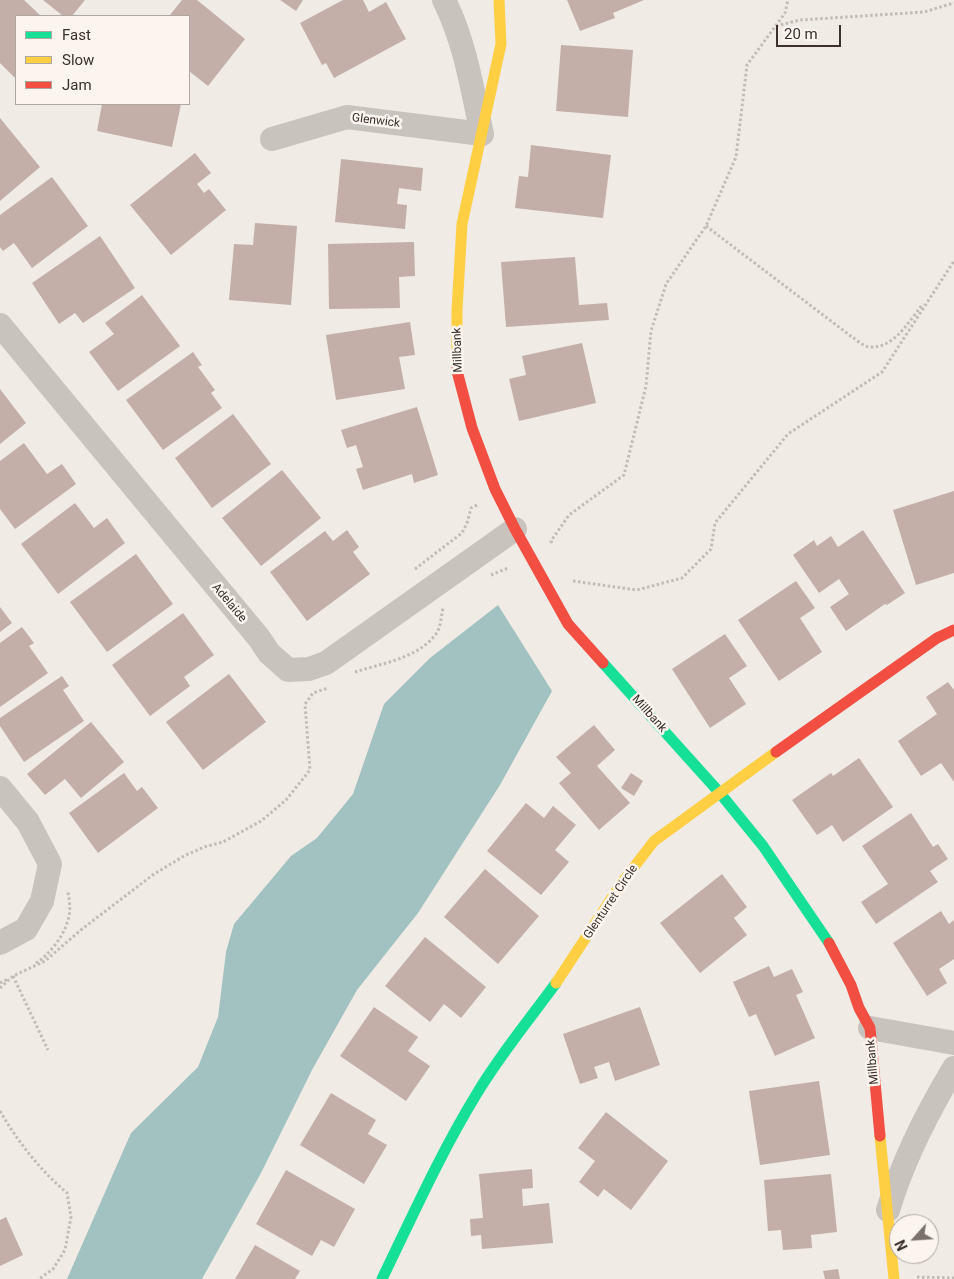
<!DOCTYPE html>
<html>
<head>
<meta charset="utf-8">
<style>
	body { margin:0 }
	#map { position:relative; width:954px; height:1279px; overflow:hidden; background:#f0ebe5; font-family:Roboto,sans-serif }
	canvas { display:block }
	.legend { position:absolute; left:15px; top:15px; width:175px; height:90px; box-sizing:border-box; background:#fbf5ee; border:1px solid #aea6a0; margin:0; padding:6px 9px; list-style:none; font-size:15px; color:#3b302b }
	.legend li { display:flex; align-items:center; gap:10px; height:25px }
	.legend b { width:25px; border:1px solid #aea6a0 }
	.north { position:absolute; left:889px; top:1214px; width:50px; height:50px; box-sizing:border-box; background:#fbf5ee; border:1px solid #aea6a0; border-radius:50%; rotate:244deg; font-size:14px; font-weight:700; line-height:20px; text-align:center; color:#3b302b }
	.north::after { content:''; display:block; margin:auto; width:18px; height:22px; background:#7a716c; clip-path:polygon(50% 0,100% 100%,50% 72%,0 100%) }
	.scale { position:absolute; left:776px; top:25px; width:65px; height:22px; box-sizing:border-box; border:2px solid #3b302b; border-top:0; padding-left:6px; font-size:15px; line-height:18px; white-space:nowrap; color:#3b302b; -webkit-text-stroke:4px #fbf5ee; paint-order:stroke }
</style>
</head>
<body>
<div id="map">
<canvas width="954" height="1279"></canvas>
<ul class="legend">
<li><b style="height:6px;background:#16e098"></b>Fast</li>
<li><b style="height:6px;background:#ffcf43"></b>Slow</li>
<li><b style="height:6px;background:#f24e42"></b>Jam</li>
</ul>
<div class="north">N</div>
<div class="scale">20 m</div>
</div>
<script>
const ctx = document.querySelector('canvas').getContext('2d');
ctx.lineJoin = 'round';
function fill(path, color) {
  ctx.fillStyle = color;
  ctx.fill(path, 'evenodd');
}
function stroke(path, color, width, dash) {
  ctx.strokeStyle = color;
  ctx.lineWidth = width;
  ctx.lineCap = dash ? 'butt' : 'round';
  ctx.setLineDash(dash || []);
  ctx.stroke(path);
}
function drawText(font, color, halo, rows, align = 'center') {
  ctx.font = font + ' Roboto,sans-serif';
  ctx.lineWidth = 5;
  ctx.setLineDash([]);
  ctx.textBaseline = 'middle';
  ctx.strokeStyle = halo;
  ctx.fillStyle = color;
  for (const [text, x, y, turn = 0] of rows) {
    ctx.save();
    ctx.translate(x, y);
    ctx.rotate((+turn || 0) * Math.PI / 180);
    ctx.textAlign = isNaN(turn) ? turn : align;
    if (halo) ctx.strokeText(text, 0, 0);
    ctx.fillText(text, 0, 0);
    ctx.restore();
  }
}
const water = new Path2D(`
	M498,605L552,691L500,785L418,913L357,990L312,1070L261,1173L202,1279H67L131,1133L198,1067L218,1017L226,952L234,924L291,856L317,838L353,794L384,704L430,658Z`);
const building = new Path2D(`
	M0,0H24L41,16H16V79L0,63Z
	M43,0H85L72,16H63Z
	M182,0H197L245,39L208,86L189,71V16L170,15Z
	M280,0H303L296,11Z
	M343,0H363L369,12L386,2L406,39L334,78L326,63L322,65L300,23Z
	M567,0H644L613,13L615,18L580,31Z
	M561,45L633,50L628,117L556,111Z
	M102,104H181L172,147L97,131Z
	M0,118L40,167L0,201Z
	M531,145L611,155L603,218L515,208L519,176L528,177Z
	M195,153L211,173L197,184L204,193L209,189L226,210L171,255L130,205Z
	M341,159L423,168L421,191L399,188L397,204L407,205L405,229L335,222Z
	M52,177L88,226L32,268L14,243L3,251L0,247V215Z
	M255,223L297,226L291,305L229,300L234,244L253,245Z
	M100,236L135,288L83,323L75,313L59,324L32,283Z
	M414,242L415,276L399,277L400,308L329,309L328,244Z
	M575,257L579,305L607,303L609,320L506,327L501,262Z
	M142,295L180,346L118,391L89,352L114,334L105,323Z
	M410,322L415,355L399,357L405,389L336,400L326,335Z
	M582,343L596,403L519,421L509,379L526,375L522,356Z
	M193,352L202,365L198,367L215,390L211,393L222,408L163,450L126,400Z
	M0,389L26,423L0,444Z
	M417,407L438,475L414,483L412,474L363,490L356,469L363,467L356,445L347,448L341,430Z
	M233,414L271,464L212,508L175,458Z
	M24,443L47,474L62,464L76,484L15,529L0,509V461Z
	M282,470L321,518L261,566L222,518Z
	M954,491V573L916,585L893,510Z
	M75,503L94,528L107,518L125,543L58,594L21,544Z
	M347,530L359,547L353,552L370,574L307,621L270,572L325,531L333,541Z
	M863,530L905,593L887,605L885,604L846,631L830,607L849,594L839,579L819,593L793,555L814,540L817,546L831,536L838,547Z
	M136,554L173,604L107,652L70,602Z
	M796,581L815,608L800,618L822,652L779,681L738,620Z
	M0,607L12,623L0,632Z
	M183,613L214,655L184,677L190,686L150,716L112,665Z
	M22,627L34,643L29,646L48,673L0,707V643Z
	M725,634L747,666L729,678L746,704L710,728L672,669Z
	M229,674L266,722L203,770L166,722Z
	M62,676L69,686L63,690L84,721L24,762L0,726V718Z
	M948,682L954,690V782L941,763L921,776L898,741L937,714L926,697Z
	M91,722L124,762L81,798L65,779L45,795L27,774Z
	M594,725L615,750L597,766L630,803L599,830L559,783L571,773L556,757Z
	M859,758L893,807L843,842L832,825L817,835L792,800L831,773L833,776Z
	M124,773L137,791L142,787L158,808L98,853L69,813Z
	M631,773L643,781L634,796L621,788Z
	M526,803L544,818L553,806L576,825L555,850L569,862L541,895L487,851Z
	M911,813L933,847L938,844L948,859L930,871L938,882L876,924L861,902L888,884L862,846Z
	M485,869L539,916L498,964L444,917Z
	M722,874L747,907L734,918L747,935L700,973L660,923Z
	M941,911L949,924L954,920V959L939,969L947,983L927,996L893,943Z
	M425,937L486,987L461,1018L444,1004L430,1022L385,986Z
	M769,966L774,977L792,969L803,992L796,995L815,1038L775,1056L756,1014L749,1017L733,982Z
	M374,1007L418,1037L408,1051L430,1066L406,1101L340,1056Z
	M640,1007L660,1065L615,1081L609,1062L594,1067L598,1078L580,1084L563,1034Z
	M819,1081L830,1155L760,1165L749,1091Z
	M331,1093L376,1120L368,1134L387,1145L364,1184L300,1145Z
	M606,1112L668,1161L631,1210L604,1189L598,1197L579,1182L595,1161L578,1148Z
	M532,1169L533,1188L522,1189L523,1206L549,1203L553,1243L482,1249L481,1235L471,1236L470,1219L483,1218L479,1174Z
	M286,1170L355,1209L334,1247L321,1240L312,1256L256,1224Z
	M831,1174L837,1232L811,1235L812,1248L783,1250L781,1230L768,1231L764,1180Z
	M6,1217L23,1255L0,1266V1220Z
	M255,1245L300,1271L295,1279H235Z
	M838,1269L840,1279H825L823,1271Z`);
const path = new Path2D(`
	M776,26L800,20L924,12L954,3
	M706,226L852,337C857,340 863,346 869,347C894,349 909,321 923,304
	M552,543L551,541L569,515L624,475L646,386L651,331L666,284L706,226L736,157L747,65L785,13L788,0
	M415,569L462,533L467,523L471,508L477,505
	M491,575L508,568
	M573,581L637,590L682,578L711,549L715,523L788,434L882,372L954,261
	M355,672C382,663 417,659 436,634C441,627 441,617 443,608
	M36,963C48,956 63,937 67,923C71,913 70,903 68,892
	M13,976L48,1050
	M0,983L8,979
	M0,988L13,976L45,961L82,929L154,874L184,856L204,847L223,842L261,821L286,800L310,770L305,704L313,693L328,688
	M0,1111C18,1142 40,1170 67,1193L71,1217L65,1250L53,1269L39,1279
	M917,1277L954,1278`);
const street = new Path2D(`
	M272,139L347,117L482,134C472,88 465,42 444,0
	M0,325L259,638L269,653L288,670L309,669L326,663L515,529
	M0,788L28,822L50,864L42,901L26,929L0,943
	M870,1028L954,1043
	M888,1210C903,1160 927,1113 954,1068`);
const fast = new Path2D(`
	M603,663L719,792L763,846L829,943
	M382,1279C412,1217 440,1154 476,1095C499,1056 529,1020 556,983`);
const slow = new Path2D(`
	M457,365V310L462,224L501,44L499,0
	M556,983L621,884L654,841L776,752
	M880,1136L894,1279`);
const jam = new Path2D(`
	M457,365V371L472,428L495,489L515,529L568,624L603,663
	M776,752L937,638L954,630
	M829,943L851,985L859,1008L870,1028L880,1136`);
const streetNames = [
	["Glenwick",376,121,7],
	["Millbank",458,350,-92],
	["Adelaide",229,603,50],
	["Millbank",649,714,48],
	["Glenturret Circle",611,902,-56],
	["Millbank",873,1062,-95]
];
fill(water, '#a1c2c1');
fill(building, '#c3afa7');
stroke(path, '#c2bbb6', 3, [2.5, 2.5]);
stroke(street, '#c9c3be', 24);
stroke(fast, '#16e098', 11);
stroke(slow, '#ffcf43', 11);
stroke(jam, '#f24e42', 11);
drawText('12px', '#3b302b', '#fbf5ee', streetNames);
</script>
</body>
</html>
